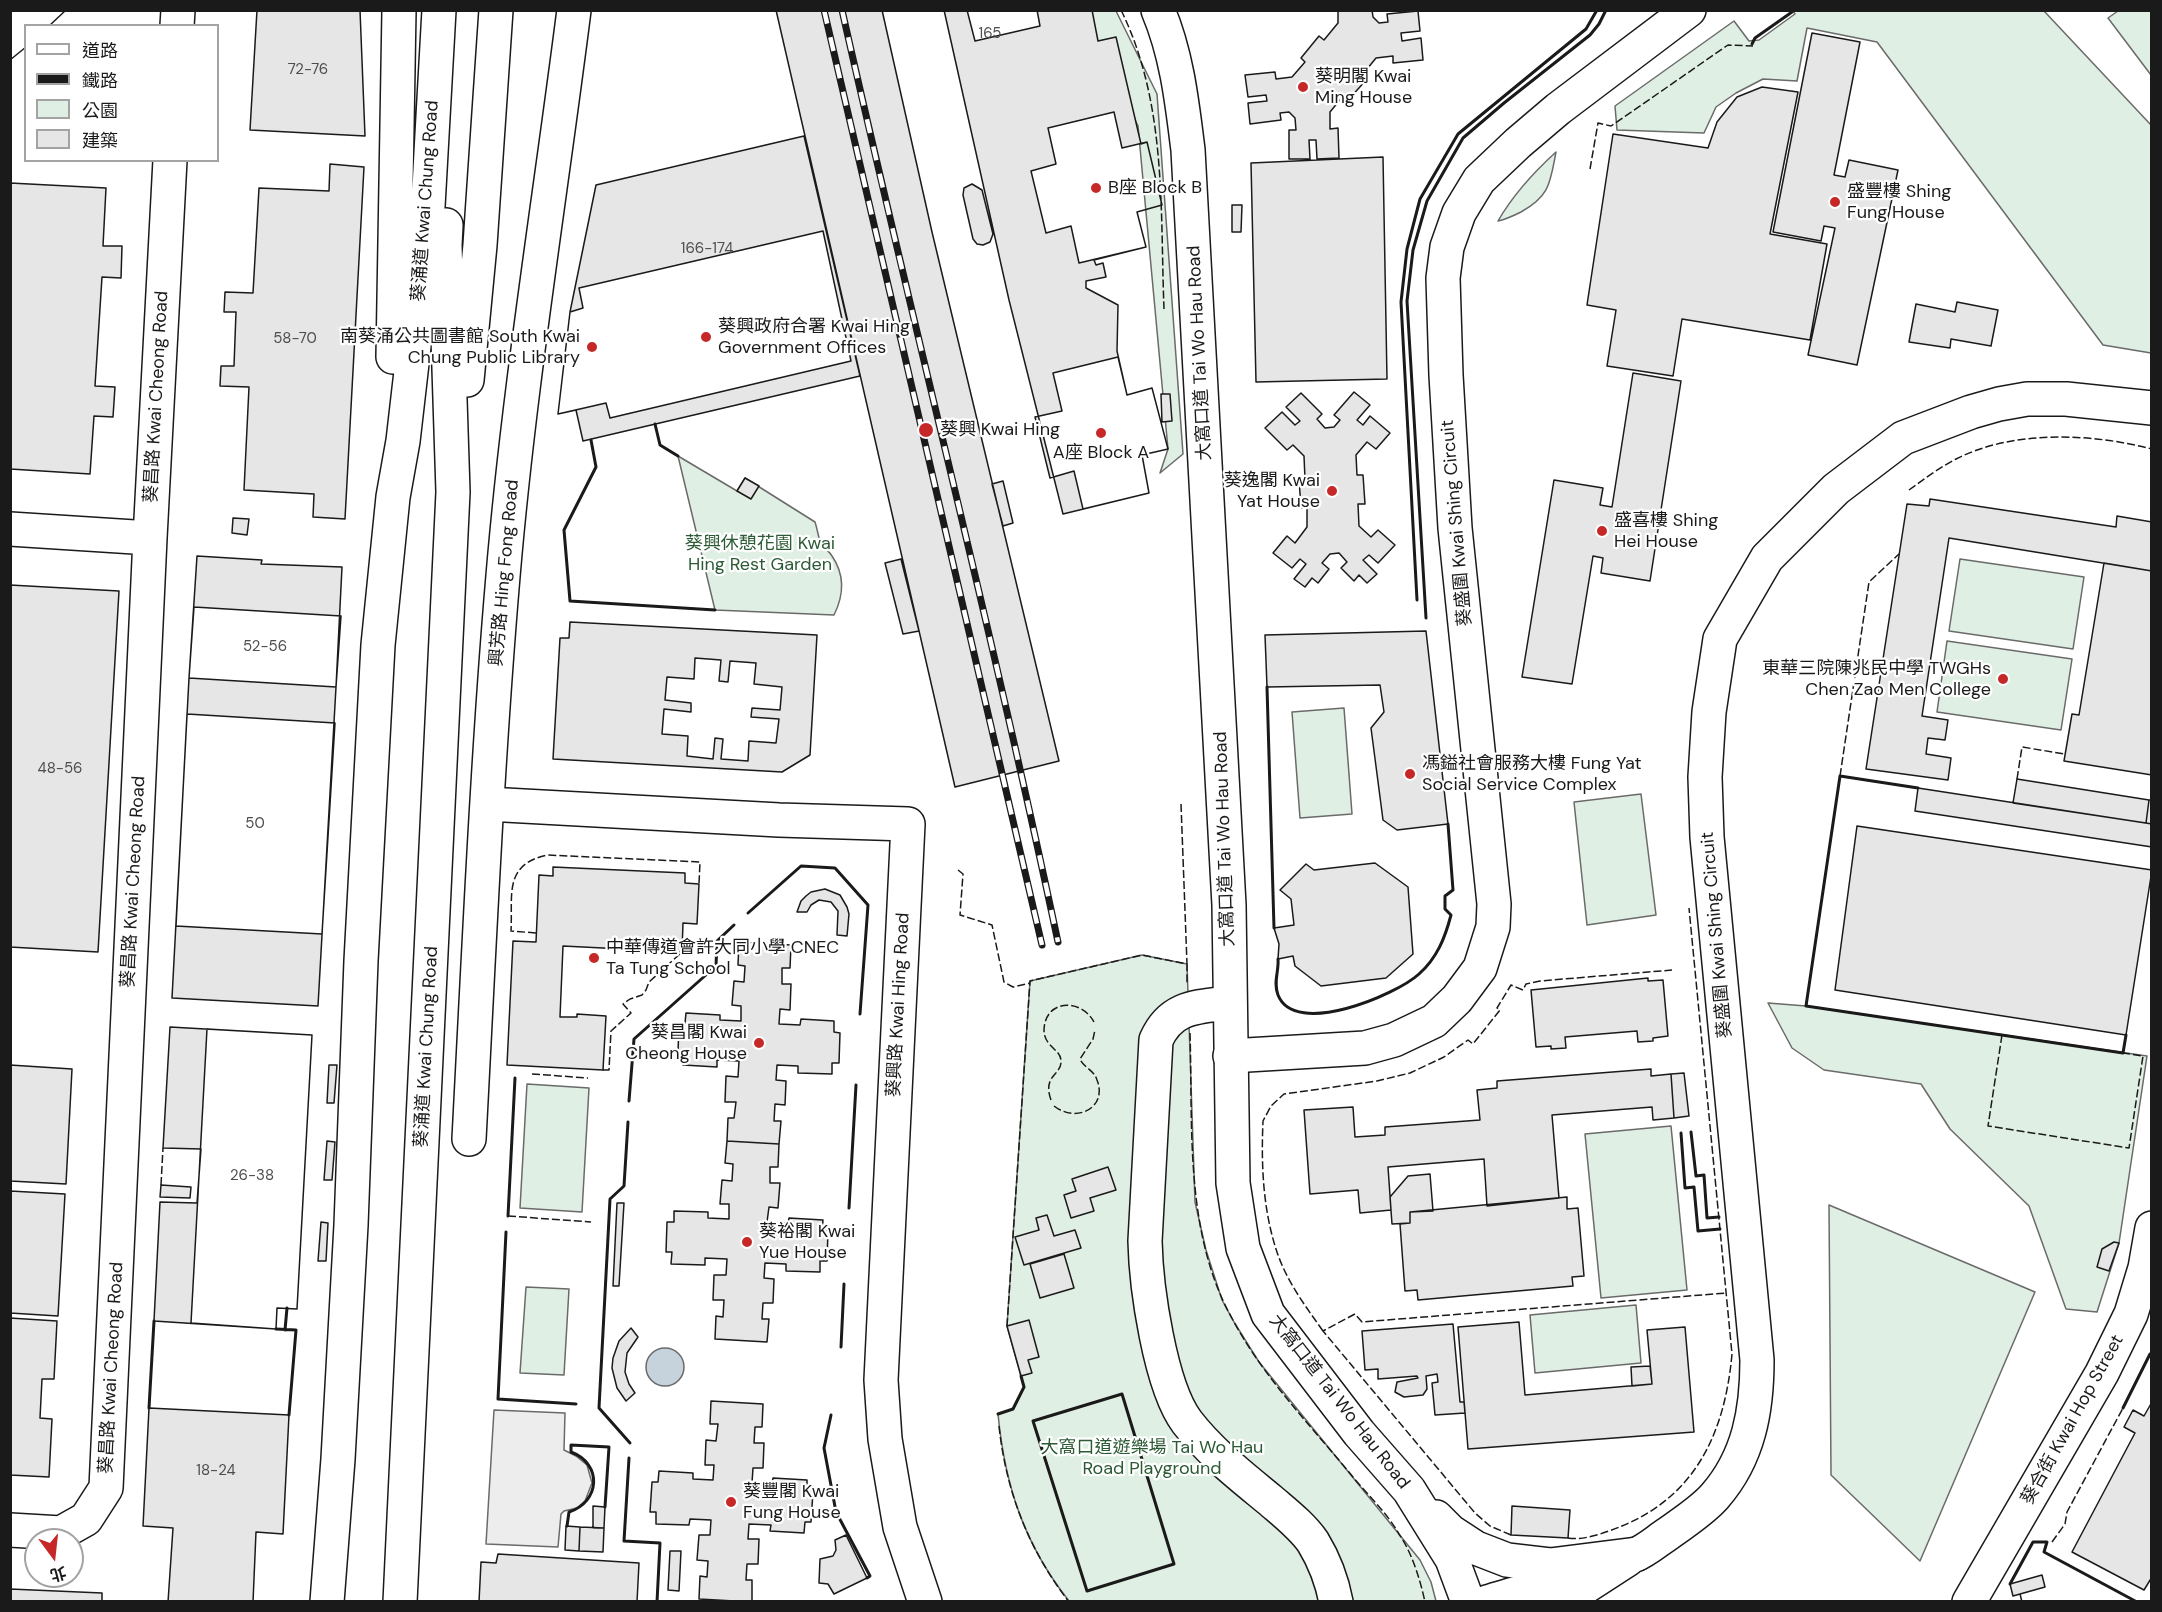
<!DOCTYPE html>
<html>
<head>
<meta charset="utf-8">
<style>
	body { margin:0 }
	#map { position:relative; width:2162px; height:1612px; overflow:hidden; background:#fff; font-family:"DM Sans","Noto Sans TC",sans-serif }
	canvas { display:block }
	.frame { position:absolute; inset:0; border:12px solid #1a1a1a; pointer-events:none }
	.legend { position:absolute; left:24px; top:24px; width:195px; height:138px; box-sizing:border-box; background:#fff; border:2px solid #a3a3a3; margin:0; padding:8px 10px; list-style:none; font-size:18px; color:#1a1a1a }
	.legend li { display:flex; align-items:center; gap:12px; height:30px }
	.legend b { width:30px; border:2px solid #a3a3a3 }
	.north { position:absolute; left:24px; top:1528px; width:60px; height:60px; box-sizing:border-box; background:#fff; border:2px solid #a3a3a3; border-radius:50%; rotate:165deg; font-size:16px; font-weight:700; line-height:24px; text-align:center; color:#1a1a1a }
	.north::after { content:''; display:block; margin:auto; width:21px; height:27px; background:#c62828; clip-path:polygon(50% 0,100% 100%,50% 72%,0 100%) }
</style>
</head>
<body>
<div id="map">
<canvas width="2162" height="1612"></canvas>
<div class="frame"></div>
<ul class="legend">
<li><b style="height:8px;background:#fff"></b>道路</li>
<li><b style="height:8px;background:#1a1a1a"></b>鐵路</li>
<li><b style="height:16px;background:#e0efe3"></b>公園</li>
<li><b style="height:16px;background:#e6e6e6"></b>建築</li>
</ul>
<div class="north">北</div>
</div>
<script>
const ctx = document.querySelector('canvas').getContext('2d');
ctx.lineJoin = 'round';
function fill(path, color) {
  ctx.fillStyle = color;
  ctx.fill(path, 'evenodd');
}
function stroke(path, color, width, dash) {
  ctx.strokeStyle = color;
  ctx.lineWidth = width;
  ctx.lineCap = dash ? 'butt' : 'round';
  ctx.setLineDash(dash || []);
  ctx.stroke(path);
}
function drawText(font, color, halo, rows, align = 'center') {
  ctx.font = font + ' "DM Sans","Noto Sans TC",sans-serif';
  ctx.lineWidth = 4.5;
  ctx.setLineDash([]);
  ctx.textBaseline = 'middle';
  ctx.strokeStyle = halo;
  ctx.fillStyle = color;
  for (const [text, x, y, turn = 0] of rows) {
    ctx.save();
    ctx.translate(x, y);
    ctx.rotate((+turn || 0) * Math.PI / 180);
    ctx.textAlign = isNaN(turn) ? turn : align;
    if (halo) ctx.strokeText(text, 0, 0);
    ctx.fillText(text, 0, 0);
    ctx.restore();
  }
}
const green = new Path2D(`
	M1084,11H1116L1157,94L1183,454L1160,473L1168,449L1138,126Z
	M1793,11H2044L2151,125V353L2103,345L1877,42L1807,28L1797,81L1763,79L1736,93L1716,107L1704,133L1617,130L1615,106L1734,21L1749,41L1759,40L1795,14Z
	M2118,11H2151V75L2108,18Z
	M1556,152C1550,183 1550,196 1521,212C1513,216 1507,219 1498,221C1513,195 1534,172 1556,152Z
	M678,456L737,491L745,478L815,522C817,528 818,535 820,541C823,547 829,551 832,556C845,575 844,595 834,615L715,610Z
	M1960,559L2084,577L2073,649L1949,631Z
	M1947,641L2072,659L2061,730L1937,712Z
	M1344,708L1352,814L1300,818L1292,712Z
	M1641,794L1656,915L1587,925L1574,802Z
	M1142,955L1187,964L1195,1202L1206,1250L1222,1300L1234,1322L1259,1362L1420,1560L1431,1582L1436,1601H1069C1024,1544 1005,1486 998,1414L1013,1409L1024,1387L1007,1326L1030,981Z
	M1768,1003L1806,1006L2147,1056L2119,1243L2097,1312L2066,1309L2029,1206L1950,1129L1921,1084L1824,1070L1792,1048Z
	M527,1084L589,1088L582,1212L520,1208Z
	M1671,1126L1687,1290L1601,1298L1585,1134Z
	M1829,1205L2035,1292L1920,1561L1831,1475Z
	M526,1287L569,1289L564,1375L520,1373Z
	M1636,1305L1641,1363L1535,1373L1530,1315Z`);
const parking = new Path2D(`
	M494,1410L565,1413L564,1450L576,1456L587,1465L592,1483L585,1501L577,1508L564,1511L561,1514L558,1547L486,1544Z`);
const water = new Path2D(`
	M646 1367a19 19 0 1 1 38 0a19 19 0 1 1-38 0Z`);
const building = new Path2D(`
	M10,10H66L49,26H26V47L10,60Z
	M10,10H66L49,26H26V47L10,60Z
	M257,10H360L365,136L250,130Z
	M776,10H882L932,232L1059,761L955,787Z
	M944,10H1092L1098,41L1116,37L1141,144L1147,142L1162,205L1137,212L1146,247L1094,260L1096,265L1103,263L1106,277L1086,281V288L1118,305L1117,351L1127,395L1152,388L1168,449L1142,455L1149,493L1063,514L1009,300Z
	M967,10H1037L1040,26L975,41Z
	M1338,10H1372L1373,17L1379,23L1388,22L1387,14L1418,11L1420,31L1401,33L1402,41L1421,38L1423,60L1393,63V56L1376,58L1363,74L1368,78L1349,99L1344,95L1330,112V129L1338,128L1339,158L1317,159L1316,140H1309L1310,159H1289V130H1296L1295,118L1289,112L1280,113L1281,120L1250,124L1248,103L1267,101L1266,95L1248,97L1245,75L1275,72L1276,79L1292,77L1305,62L1301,58L1319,36L1324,40L1338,23Z
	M1812,33L1860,42L1834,175L1845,177L1849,160L1898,170L1857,365L1808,355L1835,228L1824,226L1821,241L1773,232Z
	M1762,87L1798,92L1770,234L1827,244L1810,340L1682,319L1673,376L1607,366L1616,310L1587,305L1613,134L1708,148L1717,122L1737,97Z
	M1114,112L1122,148L1147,142L1162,205L1137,212L1146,247L1079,263L1071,226L1046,233L1031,171L1056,164L1048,128Z
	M804,136L860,376L583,441L576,410L558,414L570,312L596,185Z
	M1383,157L1387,379L1256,382L1251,163Z
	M330,164L364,167L345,519L313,517L314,494L244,490L249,387L220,386L221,366H234L236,312H224L225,292L253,293L259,188L329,191Z
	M10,183L106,188L103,246H122L121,278L102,277L95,386L115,387L113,417L94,416L90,474L10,469Z
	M972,184L982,190L993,234L990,242L983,245L977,244L973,239L963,195L964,188Z
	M1232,205H1242L1241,232H1232Z
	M823,231L851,361L610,418L606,403L558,414L570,312L583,308L579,288Z
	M1957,302L1998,310L1991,346L1951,339L1950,348L1909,342L1916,304L1955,312Z
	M1118,357L1127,395L1152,388L1168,449L1142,455L1149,493L1083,509L1074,471L1050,478L1035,417L1062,411L1053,373Z
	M1633,373L1681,381L1650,581L1601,573L1603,558L1593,556L1572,684L1522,677L1554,480L1603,488L1600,505L1612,507Z
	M1354,392L1370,405L1357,420L1363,425L1370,416L1390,433L1376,449L1367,442L1356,455L1357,475H1363L1365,504H1358L1359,526L1371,537L1378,530L1395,545L1378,563L1369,555L1363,560L1377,574L1367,583L1359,575L1354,581L1341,568L1347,562L1339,553L1330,554L1322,563L1329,569L1318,583L1312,578L1305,587L1294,579L1306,564L1300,559L1292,568L1273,553L1287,536L1295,543L1307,527V507L1301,508L1299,479H1305L1304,456L1293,445L1287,450L1265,428L1282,412L1295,425L1300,421L1286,407L1301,393L1322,414L1317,419L1325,428L1334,427L1340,420L1334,415Z
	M1161,394H1170L1172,421L1162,422Z
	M745,478L759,486L751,499L737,491Z
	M1003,481L1013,523L1003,526L992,484Z
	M1930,499L2116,527L2117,516L2152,522V571L1949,538L1922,716L1948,720L1945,740L1928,738L1926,754L1951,758L1948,780L1866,769L1907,504L1929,506Z
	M233,518L249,519L247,535L232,533Z
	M197,556L262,560L261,564L342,567L336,687L189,678Z
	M901,559L919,631L903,634L885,563Z
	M2104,563L2152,571V775L2064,761L2072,714L2079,715Z
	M10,585L119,591L98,952L10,947Z
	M194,607L341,616L336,687L189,678Z
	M570,622L817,635L810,755L782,772L553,759L560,638H569Z
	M1426,631L1448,824L1397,830L1383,820L1371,728L1384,712L1380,685L1267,687L1265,635Z
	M695,658L721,660L719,681L728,682L730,661L756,663L754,684L782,687L780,710L752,708L751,717L779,719L776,743L749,741L748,761L721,759L723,739L715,738L713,759L687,756L688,736L662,734L664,709L691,712V703L665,700L667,677L694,679Z
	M189,678L336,687L318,1006L172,998Z
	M187,714L335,723L322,934L176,926Z
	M2017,779L2149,800L2146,823L2013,803Z
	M1918,788L2152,824V847L1915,811Z
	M2149,800H2152V824L2146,823Z
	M1857,826L2152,870L2126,1035L1835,990Z
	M1375,863L1408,887L1413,954L1386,978L1321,986L1295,966L1293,956L1278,959L1279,944L1274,928L1294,925L1291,899L1280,890L1306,864L1314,870Z
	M553,867L685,873V883L699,884L697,924L683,923L682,952L563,946L560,1017H577V1014L606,1016L603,1070L507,1065L513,941L536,942L539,875L553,876Z
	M825,889L840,895L847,907L849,914L847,936L837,935L838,911L831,902L819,900L811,905L807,912H797L801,901L806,896L811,892Z
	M739,942L791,945L790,968H782V984H791L790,1010L780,1009L779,1024L800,1025L801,1019L834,1021V1032L840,1033L839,1063H832V1074L798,1073V1066L777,1065L776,1080L786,1081L785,1105L775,1104L774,1121H781L779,1144L727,1141L728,1118H734L736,1102H725L726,1076L738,1077L739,1061L717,1060V1067L683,1065L684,1054L678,1053L679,1023H685L686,1013L720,1015V1020L741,1021V1006L732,1005L734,981L744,982L745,966L738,965Z
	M1648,978V981L1663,980L1668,1036L1653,1038V1041L1638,1042L1637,1031L1565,1037L1566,1048L1551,1049V1046L1536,1047L1531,990Z
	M170,1027L312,1035L297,1309L277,1308L276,1329L154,1321L160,1202L197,1203L201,1149L163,1148Z
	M207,1029L312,1035L297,1309L277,1308L276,1329L191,1323Z
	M10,1065L72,1069L66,1184L10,1181Z
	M329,1065H337L334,1103H327Z
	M1651,1069V1076L1671,1074L1674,1118L1653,1120L1652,1107L1552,1115L1559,1198L1487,1206L1484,1159L1388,1167L1391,1210L1360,1213L1358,1190L1310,1194L1304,1110L1353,1107L1355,1137L1385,1135V1127L1480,1120L1477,1090L1497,1088V1081Z
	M1684,1073L1689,1116L1674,1118L1671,1074Z
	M327,1141L335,1142L332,1180H324Z
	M727,1141L779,1144L778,1167H770V1183H780L778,1208L769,1207L767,1222L788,1223L789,1218L823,1220L822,1231H828L827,1261H820V1272L786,1271V1264L765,1263L764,1278L774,1279L773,1303H763L762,1319H769L767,1342L715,1339L716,1316L723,1317L724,1300H713L714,1275H726L727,1259L705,1258V1265L671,1264L672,1252H666L667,1222H674V1211L708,1212V1218L729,1219V1204H720L722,1180L732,1181L733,1164L725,1163Z
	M1108,1167L1116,1190L1090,1198L1094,1211L1071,1218L1064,1195L1076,1191L1072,1179Z
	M1430,1174L1433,1211L1410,1212V1223L1392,1224L1390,1197L1408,1176Z
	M161,1185L191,1187L190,1198L160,1197Z
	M10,1191L65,1194L58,1316L10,1313Z
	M1567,1197V1209L1578,1208L1584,1276L1572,1277L1573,1286L1418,1300L1417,1290L1405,1291L1400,1224L1410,1223V1212Z
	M617,1203H624L619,1286H613Z
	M1047,1215L1054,1236L1075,1230L1081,1248L1024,1265L1015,1237L1039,1230L1036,1218Z
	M321,1222L328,1223L326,1261H318Z
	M2114,1242L2119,1243L2109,1271L2097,1267L2102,1249Z
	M1064,1254L1074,1288L1040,1298L1030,1264Z
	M10,1318L57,1321L54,1379H42L40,1418L52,1419L49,1477L10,1475Z
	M1029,1320L1039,1357L1028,1360L1032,1373L1021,1376L1007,1326Z
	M1519,1322L1525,1395L1652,1384L1647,1330L1685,1327L1694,1432L1468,1449L1458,1327Z
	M1453,1324L1460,1402H1464L1465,1413L1435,1415L1432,1383L1438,1382L1437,1374L1426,1376L1427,1389L1423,1395L1404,1397L1395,1392L1397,1382L1418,1378L1417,1376L1378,1379V1369L1365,1370L1362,1331Z
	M631,1328L638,1337L627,1353L625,1372L629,1384L635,1393L626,1401L617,1388L612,1368L613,1358L619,1341Z
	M1650,1366L1652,1384L1632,1386L1631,1367Z
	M711,1401L763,1404L762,1427H755L754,1443H764L763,1468H753L752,1483L772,1484L773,1478L807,1480V1491L813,1492L811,1522H805L804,1533L770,1531L771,1525L749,1524L748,1539H759L758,1564H747L746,1580H752V1602L699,1599L700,1576L707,1577L708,1561L697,1560L699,1535H710L711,1520L690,1519L689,1525L656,1524V1512H650L652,1482H658L659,1471L693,1473V1479L713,1480L714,1465H705L706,1440L716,1441L718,1424H710Z
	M2152,1402V1577L2144,1590L2072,1552L2135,1433L2124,1427L2133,1410L2144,1416Z
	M149,1408L289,1415L283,1534L256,1532L253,1602H168L173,1528L143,1526Z
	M593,1506L605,1507L604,1528H593Z
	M1512,1506L1570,1510L1568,1538L1511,1535Z
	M566,1526L580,1527L579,1551L565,1550Z
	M580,1527L604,1528L603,1552L579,1551Z
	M846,1535L867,1578L834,1594L828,1584L819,1583L820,1559L833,1556L836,1550L835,1540Z
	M670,1551H681L679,1591L668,1590Z
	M498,1554L639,1563L637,1602H479L481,1562L496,1563Z
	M2042,1575L2045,1587L2013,1596L2010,1584Z
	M10,1589L102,1593V1602H10Z`);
const minor = new Path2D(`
	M177,26L178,10
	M10,529L150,538
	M487,804L779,820L908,824L881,1380L885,1439L900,1527L925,1602
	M1229,1003C1197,1007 1171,1006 1156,1040L1145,1241C1146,1287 1160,1386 1187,1422C1211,1453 1241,1476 1270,1500C1285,1513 1302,1526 1313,1542C1324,1560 1332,1581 1336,1602
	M1230,1056L1365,1048L1394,1040L1434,1021L1457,999L1480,968L1493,927L1494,904L1455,528L1446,375L1443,278L1447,247L1459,213L1479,180L1518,143L1558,109L1689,10
	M469,1139C479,951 487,763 503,576C519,387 550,199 574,10
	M10,1530L61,1533L86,1519L106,1488L150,538L170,160
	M1487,1602C1536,1587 1587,1575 1635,1555C1647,1550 1658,1540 1669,1533C1684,1522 1703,1510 1715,1496C1749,1457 1757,1410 1757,1360L1707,837L1705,777L1709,712L1720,639L1767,558L1836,489L1903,438L1971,412L1999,404L2027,399H2066L2152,408
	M1969,1602L2102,1373L2131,1314L2145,1268L2152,1228`);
const major = new Path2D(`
	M1158,10C1177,55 1182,102 1188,150L1229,905L1233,1183L1243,1248L1268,1314L1359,1433L1409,1490L1452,1559L1468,1602
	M393,357L399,10
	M467,380L480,245L496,10
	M1436,1517L1450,1531L1476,1548L1507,1560L1550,1565L1637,1554
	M327,1602L338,1459L351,1225L361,961L378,645L393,497L403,441L426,242L439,10
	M400,1602L453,492L445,245L446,225
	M1562,1602L1627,1560`);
const rail = new Path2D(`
	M824,10L1042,945
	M842,10C912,322 992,630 1058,942`);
const fence = new Path2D(`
	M1121,10C1167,104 1160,208 1164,309
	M1590,169L1598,123L1611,126L1728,45L1753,46
	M1909,490C1924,479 1939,468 1956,459C2013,430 2090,433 2152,449
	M1840,776L1869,582L1899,554
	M2017,779L2022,747L2065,754
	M1181,804L1187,964
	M958,870L963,874L960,915L992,925L1004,982L1013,987L1030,983
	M536,933L511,931C513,895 503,865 547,855L700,862L699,884
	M1190,1033C1193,1129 1184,1235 1234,1322C1265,1379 1312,1427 1353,1477C1368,1495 1387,1513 1399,1534C1412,1553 1420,1579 1425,1602
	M2002,1035L1988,1126L2129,1148L2143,1056L2123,1053
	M603,1070H609L611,1031L631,1013L623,1004L630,999L642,995L646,990L649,982L682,952
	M532,1074L588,1078
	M1051,1100C1042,1075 1062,1075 1061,1061C1061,1049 1044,1047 1044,1030C1045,999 1081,998 1094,1022
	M1054,1106C1077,1124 1108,1107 1097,1080C1094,1070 1084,1068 1080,1059L1093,1039L1095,1030
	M161,1185L163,1148
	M508,1216L591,1222
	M1007,1326L1030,981L1142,955L1187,964V985
	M1323,1331C1306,1307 1288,1283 1278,1255C1263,1212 1261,1166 1263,1121L1271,1106L1284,1094L1377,1081L1410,1073L1444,1057L1468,1040L1473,1044L1500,1010L1497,1008L1511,985L1523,990L1526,984L1540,981L1672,970
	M999,1426C1006,1492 1029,1550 1069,1602
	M1511,1535L1490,1526L1475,1513L1323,1331L1355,1314L1362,1322L1726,1293
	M1568,1538C1584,1541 1607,1532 1622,1526C1697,1495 1725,1431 1732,1354L1689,908
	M2052,1542L2065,1524L2067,1512L2123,1408
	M2020,1594L2022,1602`);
const wall = new Path2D(`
	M1752,44L1755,38L1792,12
	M655,424L660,445L678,456
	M591,440L596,467L564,530L570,601L715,610
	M1417,600L1401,302L1407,249L1420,199L1458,134L1586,29L1597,10
	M1426,618L1407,301L1413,250L1427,201L1463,138L1504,103L1590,35L1599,24L1606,10
	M1267,687L1274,928
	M1918,788L1840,776L1806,1006L2123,1053L2126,1035
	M748,913L801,866L835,868L868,905L860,1014
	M1278,959C1279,972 1273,982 1278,995C1295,1038 1396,995 1419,974C1437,958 1445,938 1451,915L1445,909V896L1453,890L1448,824
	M629,1101L634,1039L716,966L717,941L734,925
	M628,1122L624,1186L610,1199L599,1408L630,1443
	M1691,1132L1696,1176L1704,1175L1707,1218L1719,1217
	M1681,1133L1685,1188L1694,1187L1698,1231L1720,1229
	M849,1208L856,1085
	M508,1216L515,1078
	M506,1232L498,1399L576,1404
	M276,1329L296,1330L289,1415
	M285,1330L287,1308
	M841,1347L844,1284
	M1122,1394L1174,1564L1087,1591L1033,1421Z
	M149,1408L154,1321
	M2123,1408L2150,1354L2152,1357
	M998,1414L1013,1409L1024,1387L1021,1376
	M831,1415L824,1448L836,1512L870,1576L867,1578
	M629,1458L624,1541L660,1543L657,1602
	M567,1526L569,1512C600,1502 603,1464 571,1452V1445L609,1447L605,1507
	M2010,1584L2033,1542H2047L2044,1552L2137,1602`);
const markers = [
	[1303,87,6,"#c62828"],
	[1096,188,6,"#c62828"],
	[1835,202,6,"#c62828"],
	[706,337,6,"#c62828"],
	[592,347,6,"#c62828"],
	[926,430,8,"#c62828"],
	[1101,433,6,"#c62828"],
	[1332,491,6,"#c62828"],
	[1602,531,6,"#c62828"],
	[2003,679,6,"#c62828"],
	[1410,774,6,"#c62828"],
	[594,958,6,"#c62828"],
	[759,1043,6,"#c62828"],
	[747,1242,6,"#c62828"],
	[731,1502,6,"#c62828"]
];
const numberNames = [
	["165",990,34],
	["72-76",308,70],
	["166-174",707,249],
	["58-70",295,339],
	["52-56",265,647],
	["48-56",60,769],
	["50",255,824],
	["26-38",252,1176],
	["18-24",216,1471]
];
const poiNames = [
	["葵明閣 Kwai",1315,77],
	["Ming House",1315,98],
	["B座 Block B",1108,188],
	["盛豐樓 Shing",1847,192],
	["Fung House",1847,213],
	["葵興政府合署 Kwai Hing",718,327],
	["Government Offices",718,348],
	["南葵涌公共圖書館 South Kwai",580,337,"right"],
	["Chung Public Library",580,358,"right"],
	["葵興 Kwai Hing",940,430],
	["A座 Block A",1101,453,"center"],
	["葵逸閣 Kwai",1320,481,"right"],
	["Yat House",1320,502,"right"],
	["盛喜樓 Shing",1614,521],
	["Hei House",1614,542],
	["東華三院陳兆民中學 TWGHs",1991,669,"right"],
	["Chen Zao Men College",1991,690,"right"],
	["馮鎰社會服務大樓 Fung Yat",1422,764],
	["Social Service Complex",1422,785],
	["中華傳道會許大同小學 CNEC",606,948],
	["Ta Tung School",606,969],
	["葵昌閣 Kwai",747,1033,"right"],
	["Cheong House",747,1054,"right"],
	["葵裕閣 Kwai",759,1232],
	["Yue House",759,1253],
	["葵豐閣 Kwai",743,1492],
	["Fung House",743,1513]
];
const streetNames = [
	["葵涌道 Kwai Chung Road",426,201,-86],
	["大窩口道 Tai Wo Hau Road",1200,353,-93],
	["葵昌路 Kwai Cheong Road",157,397,-87],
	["葵盛圍 Kwai Shing Circuit",1457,523,-95],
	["興芳路 Hing Fong Road",505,573,-85],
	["大窩口道 Tai Wo Hau Road",1225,839,-92],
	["葵昌路 Kwai Cheong Road",134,882,-87],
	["葵盛圍 Kwai Shing Circuit",1717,935,-95],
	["葵興路 Kwai Hing Road",899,1005,-87],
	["葵涌道 Kwai Chung Road",427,1047,-87],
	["葵昌路 Kwai Cheong Road",112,1368,-87],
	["大窩口道 Tai Wo Hau Road",1339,1402,52],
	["葵合街 Kwai Hop Street",2073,1420,-61]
];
const parkNames = [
	["葵興休憩花園 Kwai",760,544],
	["Hing Rest Garden",760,565],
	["大窩口道遊樂場 Tai Wo Hau",1152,1448],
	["Road Playground",1152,1469]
];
fill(green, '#e0efe3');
stroke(green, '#6a6a6a', 1.5);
fill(parking, '#ededed');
stroke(parking, '#6a6a6a', 1.5);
fill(water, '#c6d2dc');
stroke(water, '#6a6a6a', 1.5);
fill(building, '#e6e6e6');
stroke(building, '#1a1a1a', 1.5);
stroke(minor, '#1a1a1a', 36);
stroke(major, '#1a1a1a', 36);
stroke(minor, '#fff', 33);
stroke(major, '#fff', 33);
stroke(rail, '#1a1a1a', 7);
stroke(rail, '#fff', 4.5, [14]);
stroke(fence, '#1a1a1a', 1.5, [8, 3]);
stroke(wall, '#1a1a1a', 3);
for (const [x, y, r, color] of markers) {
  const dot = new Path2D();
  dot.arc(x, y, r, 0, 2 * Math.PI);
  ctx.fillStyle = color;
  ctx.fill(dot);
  stroke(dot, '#fff', 2);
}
drawText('15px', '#4d4d4d', null, numberNames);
drawText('18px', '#1a1a1a', '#fff', poiNames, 'left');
drawText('18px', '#1a1a1a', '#fff', streetNames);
drawText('18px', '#2b5a34', '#fff', parkNames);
</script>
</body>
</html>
